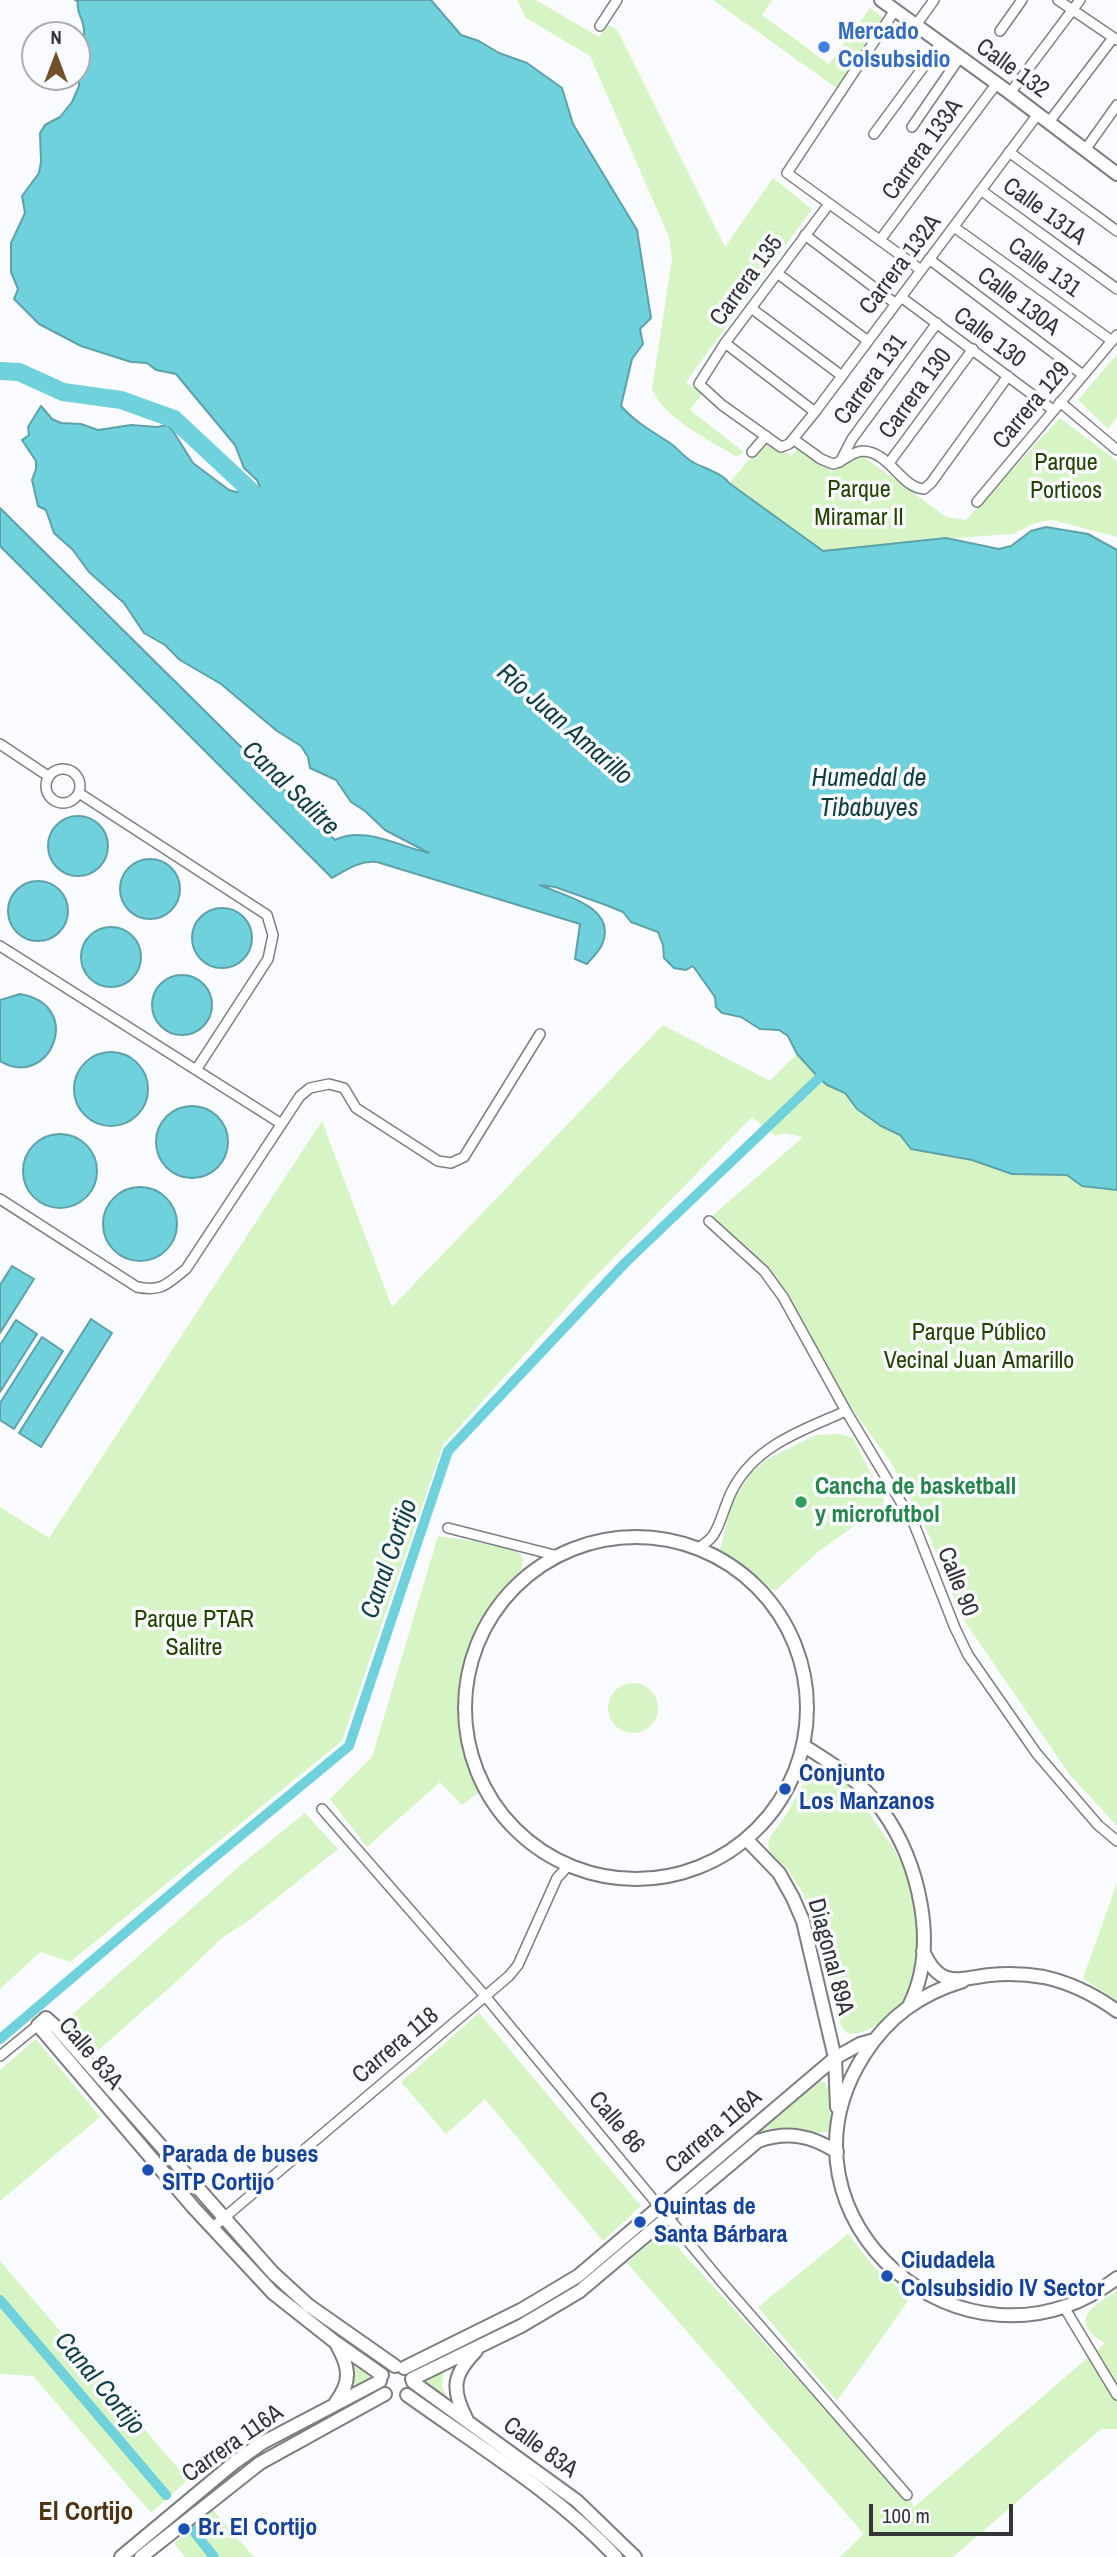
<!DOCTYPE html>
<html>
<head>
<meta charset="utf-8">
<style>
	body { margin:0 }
	#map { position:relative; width:1117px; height:2557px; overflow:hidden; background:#fafbfe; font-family:"Archivo Narrow",sans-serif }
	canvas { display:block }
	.north { position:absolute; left:21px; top:21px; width:70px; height:70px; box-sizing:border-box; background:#fafbfe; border:2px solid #aaabae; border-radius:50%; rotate:0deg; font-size:19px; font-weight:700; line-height:28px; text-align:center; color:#333435 }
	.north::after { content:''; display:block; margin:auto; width:24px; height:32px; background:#725128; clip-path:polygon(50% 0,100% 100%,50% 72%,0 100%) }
	.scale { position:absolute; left:869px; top:2504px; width:144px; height:32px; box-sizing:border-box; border:4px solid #333435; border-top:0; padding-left:9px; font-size:21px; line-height:24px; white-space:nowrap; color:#333435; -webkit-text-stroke:5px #fafbfe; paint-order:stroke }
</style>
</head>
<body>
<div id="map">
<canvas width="1117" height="2557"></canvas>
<div class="north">N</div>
<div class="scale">100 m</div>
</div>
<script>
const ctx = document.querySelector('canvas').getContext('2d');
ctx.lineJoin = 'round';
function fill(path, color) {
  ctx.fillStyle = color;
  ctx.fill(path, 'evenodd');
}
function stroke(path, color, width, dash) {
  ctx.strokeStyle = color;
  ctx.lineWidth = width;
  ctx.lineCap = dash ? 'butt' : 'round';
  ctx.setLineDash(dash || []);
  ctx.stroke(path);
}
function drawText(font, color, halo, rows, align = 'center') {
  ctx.font = font + ' "Archivo Narrow",sans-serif';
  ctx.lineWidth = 7;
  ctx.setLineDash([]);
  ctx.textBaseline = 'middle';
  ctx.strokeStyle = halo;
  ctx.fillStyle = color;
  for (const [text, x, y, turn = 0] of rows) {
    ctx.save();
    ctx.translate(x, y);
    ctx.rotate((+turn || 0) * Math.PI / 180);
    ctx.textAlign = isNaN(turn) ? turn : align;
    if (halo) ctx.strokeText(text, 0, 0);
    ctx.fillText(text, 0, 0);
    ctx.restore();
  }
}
const green = new Path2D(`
	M517,0H536L599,37L608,25L617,29L725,247L773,178L812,209L686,382L702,394L690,410L744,452L737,457C711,441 663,418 652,389L672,259L669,237L590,56L526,18Z
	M713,0H772L762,15L829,64L870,8L885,19L839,90Z
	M1117,354V417L1108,429L1078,400Z
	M1060,418L1117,461V537L1053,520L1035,523L1013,534L927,540L823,551L729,483L767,439L791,456L798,447L832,472L859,453L946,517L966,520Z
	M663,1025L770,1081L797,1054L827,1085L845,1093L857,1109L881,1126L900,1135L911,1149L972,1160L1011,1174L1067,1175L1082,1186L1117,1190V1826L1070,1775L961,1616L930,1537L890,1461L842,1395L808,1330L785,1294L772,1274L749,1249L711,1217L803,1137L784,1133L776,1136L752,1117L587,1285L443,1445L342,1741L70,1962L40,1952L0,1989V1507L49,1538L322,1121L392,1307Z
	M840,1434L853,1438L884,1500L883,1505L819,1551L775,1591L766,1587L719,1554L732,1502L752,1472L771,1457L816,1435Z
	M438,1536L491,1544L520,1553L523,1560L521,1569C510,1583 497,1596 487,1612C463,1651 450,1708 463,1753C466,1766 473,1780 478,1793L462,1805L440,1782L367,1847L330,1799L372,1757Z
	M608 1708a25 25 0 1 1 50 0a25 25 0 1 1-50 0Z
	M815,1769C845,1774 858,1795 873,1819C884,1835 896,1850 904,1868C917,1899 924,1969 906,1999C902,2006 892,2012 886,2017C875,2027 864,2034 848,2034L841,2026L833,1976L821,1947L803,1893L788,1870L770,1852L768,1845L770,1837L786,1815L807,1777Z
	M305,1813L338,1849L248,1921L223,1937L178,1980L94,2054L64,2022L243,1863Z
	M1117,1883V2001L1083,1978Z
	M479,2013L641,2206L603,2241L485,2099L446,2134L401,2082Z
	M36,2039L100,2117L0,2201V2070Z
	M815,2080L824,2082L832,2090L833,2130C808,2140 785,2120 761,2132L757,2127Z
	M663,2231L914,2507L1105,2343C1068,2322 1090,2307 1117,2291V2429H1101L953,2557H840L864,2534L627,2263Z
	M848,2234L874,2267L910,2298L837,2401L758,2307Z
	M0,2261L188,2480L151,2513L33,2376L0,2374Z
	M352,2359L371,2378L351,2389L354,2370Z
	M444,2369L442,2387L449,2401L422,2380Z
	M213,2510L254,2557H185L174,2543Z`);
const water = new Path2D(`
	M75,0H431L461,35L479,41L499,53L527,63L562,88L573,124L637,230L651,318L640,329L643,344L632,359L621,406C635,422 653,432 670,443C677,448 682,455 691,461C702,468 721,472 729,483L823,551L946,538L999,549L1011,546L1031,531L1046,527L1088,534L1117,550V1190L1082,1186L1067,1175L1012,1174L972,1160L911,1149L900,1135L881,1126L857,1109L845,1093L827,1085L819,1078L797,1054L788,1036L779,1030L760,1029L741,1017L722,1013L716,1007L715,997L693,966L686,970L674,968L664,958L663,945L658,932L631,922L623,912L606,905L555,887L540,885C561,895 616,906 603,942C601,950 592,958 587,964L575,959L580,924L377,862C360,860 346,870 332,878L0,546V508L335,840C363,825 401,847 429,853L385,830L365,811L351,802L336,780L310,768L308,757L301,746L277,731L221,684L180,660L165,645L144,633L124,603L89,572L73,550L54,533L46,510L38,506L32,480L36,469V461L22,440L29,435L28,427L41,406L52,419L61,423L81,424L98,430L131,425L157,427L167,425L173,431L193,463L229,490L236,492L260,487L257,480L244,468L235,445L176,374L156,370L147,363L131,362L81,346L39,324L14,299L18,289L11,272V243L25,213L22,196L39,173L41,162L40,133L45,125L60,117L72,102L79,86V74L87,59C82,47 86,36 83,24C81,15 76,12 78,2Z
	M48 846a30 30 0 1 1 60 0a30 30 0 1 1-60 0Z
	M120 889a30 30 0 1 1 60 0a30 30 0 1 1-60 0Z
	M8 911a30 30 0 1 1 60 0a30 30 0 1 1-60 0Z
	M192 938a30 30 0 1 1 60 0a30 30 0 1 1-60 0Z
	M81 957a30 30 0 1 1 60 0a30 30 0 1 1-60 0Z
	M152 1005a30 30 0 1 1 60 0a30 30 0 1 1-60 0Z
	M20,994C86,1005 50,1091 0,1061V1000Z
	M74 1089a37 37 0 1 1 74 0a37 37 0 1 1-74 0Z
	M156 1142a36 36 0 1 1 72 0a36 36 0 1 1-72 0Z
	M23 1171a37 37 0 1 1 74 0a37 37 0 1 1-74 0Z
	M103 1224a37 37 0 1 1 74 0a37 37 0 1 1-74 0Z
	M12,1266L34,1279L0,1333V1285Z
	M91,1319L112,1333L41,1447L19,1433Z
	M16,1320L37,1334L0,1392V1345Z
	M42,1337L63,1351L14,1429L0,1420V1403Z`);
const canal = new Path2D(`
	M0,2039L193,1875L349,1746L448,1451L625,1263L819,1078
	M0,2300L166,2495
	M192,2529L214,2557`);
const river = new Path2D(`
	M0,371L19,372L63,392L121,400L174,419L266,505`);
const street = new Path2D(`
	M1058,0L1117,40
	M895,10L787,173L921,270
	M916,25L934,0
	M600,26L617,0
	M1000,31L1022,0
	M1010,93L1080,0
	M1049,122L1113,38
	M912,127L960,57
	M874,134L941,43
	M1085,150L1117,105
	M1009,152L1117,231
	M982,191L1117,289
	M829,204L725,343L699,384L722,405L781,447L789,444L815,412L1038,114
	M954,227L1112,341
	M805,235L896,304
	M880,240L997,83
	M929,259L1083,375
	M777,273L868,341
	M901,297L1053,410
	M751,308L842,376
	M725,343L815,412
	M1060,402L1117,450
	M793,439L821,459L833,464C843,462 852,451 863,451C890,452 900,487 924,489L931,483L1008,376
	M752,452L766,436
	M840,462L852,439L937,323
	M889,463L973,349
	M977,502L1117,335
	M0,744L48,776
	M46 786a17 17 0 1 1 34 0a17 17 0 1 1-34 0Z
	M79,793L267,915L273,935L268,959L196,1070
	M0,946L280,1123
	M0,1199L137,1287C162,1292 167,1284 186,1269L300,1096L310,1088L329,1084L344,1088L356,1108L438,1161L451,1163L464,1157L540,1034
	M709,1221L764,1271L783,1297L846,1411L914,1524L955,1628L968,1655L1037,1754L1098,1825L1117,1841
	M448,1528L558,1556
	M698,1549C703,1544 711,1540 714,1534C722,1521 725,1503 733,1489C756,1445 803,1430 846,1411
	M322,1809L485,1996L720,2280L907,2495
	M0,2056L38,2025
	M212,2228L509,1976L518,1965L557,1878L568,1866
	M1064,2307L1117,2395`);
const secondary = new Path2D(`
	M881,0L1010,93L1117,174
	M465 1708a171 171 0 1 1 342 0a171 171 0 1 1-342 0Z
	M804,1746C833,1764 862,1782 882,1810C919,1862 939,1945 910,2004
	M746,1839L779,1873L793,1898L803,1921L835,2058L837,2107
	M923,1951C940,1989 958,1979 990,1975C1008,1973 1027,1974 1044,1977C1071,1983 1095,1995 1117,2011
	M963,1981C920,1994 888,2017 864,2055C761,2217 965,2394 1117,2278
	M404,2368L521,2310L578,2276L835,2058L860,2044L874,2040
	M382,2375L335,2342L273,2293L193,2207L38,2025L46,2018L56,2027L273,2273L308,2305L395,2366
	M412,2379L521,2326L580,2291L758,2141C787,2131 811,2135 837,2152
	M413,2382L577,2501L635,2557
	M407,2395C478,2446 556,2493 616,2557
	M336,2402C352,2381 349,2366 337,2345
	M466,2418C451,2389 453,2374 476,2351
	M121,2557L235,2462L262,2443L380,2381
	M141,2557L260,2463L385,2394`);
const markers = [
	[824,47,7,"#3f7fe0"],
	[801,1502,7,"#2e9e5b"],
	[785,1789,7,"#1a4fb4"],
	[148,2170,7,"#1a4fb4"],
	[640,2222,7,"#1a4fb4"],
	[887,2276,7,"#1a4fb4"],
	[184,2529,7,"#1a4fb4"]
];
const shopNames = [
	["Mercado",838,33],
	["Colsubsidio",838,61]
];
const streetNames = [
	["Calle 132",1012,69,36],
	["Carrera 133A",923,150,-54],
	["Calle 131A",1044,212,36],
	["Carrera 132A",901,265,-53],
	["Calle 131",1044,268,36],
	["Carrera 135",747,281,-54],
	["Calle 130A",1018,302,37],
	["Calle 130",989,338,37],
	["Carrera 131",871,380,-54],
	["Carrera 130",916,394,-54],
	["Carrera 129",1032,406,-50],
	["Calle 90",957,1582,68],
	["Diagonal 89A",830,1957,75],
	["Carrera 118",396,2046,-40],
	["Calle 83A",90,2054,50],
	["Calle 86",616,2123,50],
	["Carrera 116A",714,2132,-40],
	["Carrera 116A",233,2444,-35],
	["Calle 83A",540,2448,36]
];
const parkNames = [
	["Parque",1066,464],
	["Porticos",1066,492],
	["Parque",859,491],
	["Miramar II",859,519],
	["Parque Público",979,1334],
	["Vecinal Juan Amarillo",979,1362],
	["Parque PTAR",194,1621],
	["Salitre",194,1649]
];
const leisureNames = [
	["Cancha de basketball",815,1488],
	["y microfutbol",815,1516]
];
const transitNames = [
	["Conjunto",799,1775],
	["Los Manzanos",799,1803],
	["Parada de buses",162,2156],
	["SITP Cortijo",162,2184],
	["Quintas de",654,2208],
	["Santa Bárbara",654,2236],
	["Ciudadela",901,2262],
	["Colsubsidio IV Sector",901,2290],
	["Br. El Cortijo",198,2529]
];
const waterNames = [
	["Río Juan Amarillo",564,725,41],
	["Humedal de",869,779],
	["Tibabuyes",869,809],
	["Canal Salitre",290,789,44],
	["Canal Cortijo",390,1559,-71],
	["Canal Cortijo",99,2384,50]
];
const neighbourhoodNames = [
	["El Cortijo",86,2513]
];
fill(green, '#d7f5c4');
fill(water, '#6fd1db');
stroke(water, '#5da2a9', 2);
stroke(canal, '#6fd1db', 10);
stroke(river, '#6fd1db', 18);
stroke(street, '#7d7e81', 12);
stroke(secondary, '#7d7e81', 16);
stroke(street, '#fff', 9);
stroke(secondary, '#fff', 12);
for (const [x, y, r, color] of markers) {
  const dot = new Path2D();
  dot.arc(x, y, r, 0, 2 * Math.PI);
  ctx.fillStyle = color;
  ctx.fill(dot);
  stroke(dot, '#fafbfe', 2.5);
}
drawText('bold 24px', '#366cbe', '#fafbfe', shopNames, 'left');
drawText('24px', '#333435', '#fafbfe', streetNames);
drawText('24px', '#234401', '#fafbfe', parkNames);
drawText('bold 24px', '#27864d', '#fafbfe', leisureNames, 'left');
drawText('bold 24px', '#164399', '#fafbfe', transitNames, 'left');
drawText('italic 26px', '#103e43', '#fafbfe', waterNames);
drawText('bold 26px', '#4e3413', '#fafbfe', neighbourhoodNames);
</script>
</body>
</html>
